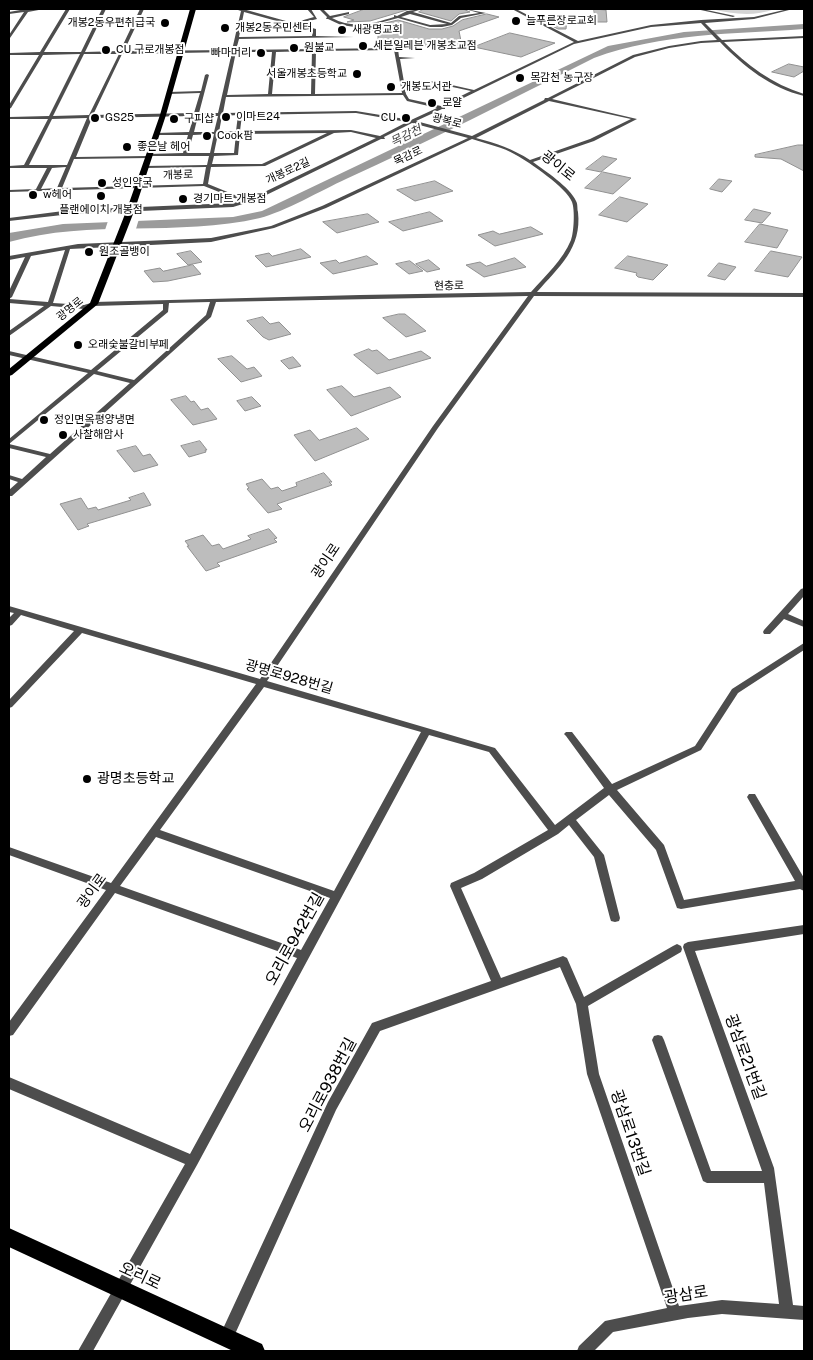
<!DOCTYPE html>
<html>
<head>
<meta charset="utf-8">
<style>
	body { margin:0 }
	#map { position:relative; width:813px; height:1360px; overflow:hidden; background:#fff; font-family:"Public Sans",sans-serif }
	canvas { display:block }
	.frame { position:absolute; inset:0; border:10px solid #000; pointer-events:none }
</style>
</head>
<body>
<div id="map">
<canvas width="813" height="1360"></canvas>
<div class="frame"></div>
</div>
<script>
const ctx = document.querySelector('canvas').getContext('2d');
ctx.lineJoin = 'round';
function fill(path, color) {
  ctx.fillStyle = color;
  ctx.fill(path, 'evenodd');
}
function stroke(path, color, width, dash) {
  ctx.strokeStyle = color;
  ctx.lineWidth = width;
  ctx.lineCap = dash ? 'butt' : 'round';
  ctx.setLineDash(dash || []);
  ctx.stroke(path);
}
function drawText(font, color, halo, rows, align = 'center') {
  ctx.font = font + ' "Public Sans","Noto Sans KR",sans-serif';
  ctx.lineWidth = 4;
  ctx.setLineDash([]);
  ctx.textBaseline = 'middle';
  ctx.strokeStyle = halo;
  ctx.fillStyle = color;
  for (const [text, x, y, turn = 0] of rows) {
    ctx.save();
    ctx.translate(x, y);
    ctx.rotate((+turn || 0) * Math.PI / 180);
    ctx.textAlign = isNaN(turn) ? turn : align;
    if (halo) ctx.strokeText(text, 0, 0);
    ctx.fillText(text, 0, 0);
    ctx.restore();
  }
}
const green = new Path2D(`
	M711,9H775C753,17 733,14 711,9Z`);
const water = new Path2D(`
	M804,24V29C733,34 662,33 594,58C512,99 430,141 346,179C322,190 284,212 260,218C178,237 90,219 9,242V233L63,224L233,217L262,211L608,46L684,32Z`);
const pier = new Path2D(`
	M109,218L139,219L135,232L104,233Z`);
const building = new Path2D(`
	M365,9H410L370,21L347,22L354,20L344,17Z
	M424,9H463L470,12L459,14L451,21L419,12Z
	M594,9L606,10L607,22H596Z
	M487,14L499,17L459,31L462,46L401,47L399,44H378V32L364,28L398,20L429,29H442L453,26L462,20Z
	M541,17L567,18L566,29H558L541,20Z
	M510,33L555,43L521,57L474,47Z
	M789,64L804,67V71L794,77L772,72Z
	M798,145H804V171L781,159L755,157V155Z
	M603,156L617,159L601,172L586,169Z
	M603,172L631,178L613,194L585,188Z
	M719,179L732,181L722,192L710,189Z
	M435,181L453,191L415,201L397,190Z
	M620,197L648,204L627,222L599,215Z
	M754,209L771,213L762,223L745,220Z
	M430,212L443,221L403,231L389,222Z
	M368,214L379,222L337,233L323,222Z
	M760,224L788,230L777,248L745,242Z
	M531,227L543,234L495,246L478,235L493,231L499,234Z
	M301,249L311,257L266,267L255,256L269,253L272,256Z
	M191,251L202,262L188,265L177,254Z
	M771,251L802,257L788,277L755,271Z
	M367,256L378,264L333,274L320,263L336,260L339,263Z
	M628,256L668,265L653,280L638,277L636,275L637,273L615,268Z
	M515,258L526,267L484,277L466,265L480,262L486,266Z
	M429,260L440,269L427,272L416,264Z
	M410,261L423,271L409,274L396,264Z
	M719,263L736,267L725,280L708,276Z
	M193,265L201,274L168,281L153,282L144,271L160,268L163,271Z
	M399,314H405L426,331L406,337L383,318Z
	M263,317L270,324L279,322L291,334L269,340L263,337L247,321Z
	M369,349L372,351L377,350L389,360L421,351L431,358L377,374L354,355Z
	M232,356L247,369L254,367L262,376L241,382L218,359Z
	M293,357L301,366L289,369L281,361Z
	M342,386L354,397L390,387L401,397L351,416L327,390Z
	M186,396L191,402L194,401L201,410L208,408L217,419L193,425L171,400Z
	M252,397L261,406L245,411L237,401Z
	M357,428L369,439L315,461L294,435L310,430L319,440Z
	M200,441L207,450H205L206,452L189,457L181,446Z
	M136,446L143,456L150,454L158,465L134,472L117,451Z
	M324,473L332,482H329L332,485L277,504L282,509L268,513L247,489L249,488L246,484L262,479L271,489L278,487L282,491L297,486L296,483Z
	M144,493L151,505L87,524L89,526L78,530L60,504L81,498L88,509L96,507L98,510L131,500L129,498Z
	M269,529L277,538L274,539L277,542L217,563L220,566L206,571L187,546H189L185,541L203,535L212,546L219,544L223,549L251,539L248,536Z`);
const minor = new Path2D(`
	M26,9H44L28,12L10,38H9V35L24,12L9,14V12Z
	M66,9H70L44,52H81L102,9H106L85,52L120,51L140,9H144L124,51L232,50L241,11L235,9H243L293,23L314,17L307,9H311L317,19L297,24L316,29V36L354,37L239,39L236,50L396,48L398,49L399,57L415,58L400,59L404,82L434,81L474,90L574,42L512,9H516L578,41L651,25L701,20L754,17L788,9H793L754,19L705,23L722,40L804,36V38L724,42C747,65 772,84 804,94V96C771,88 744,67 720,42L701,43L669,48L635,57L552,99L637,119L594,141L533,162C545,171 570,187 576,201C578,204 577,209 578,212C582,248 559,267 537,292L804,293V297L534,296L438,428L267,681L495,748L555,825L604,788L566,736L564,734L566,732H572L612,784L695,746L732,689L804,643V650L738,693L701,750L617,790L664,845L684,900L795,881L747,797L749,794H755L804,878V891L800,889L681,909L677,908L656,850L609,795L576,820L604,855L620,918L619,921L615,922L611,921L610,918L594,857L569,825L558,834L482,879L461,888L501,978L563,956L567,958L584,997L673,946L677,944L681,946L682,949L681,952L588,1006L599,1074L679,1306L722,1300L779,1304L764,1183H707L703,1181L652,1040L654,1036L658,1035L662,1036L664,1040L711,1171H762L683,947L684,944L688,942L804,925V934L695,951L774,1168L793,1305L804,1306V1320L722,1314L688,1318L613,1332L594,1351H577L579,1346L605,1321L667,1308L587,1074L576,1004L560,967L380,1031L336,1110L231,1343L226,1345L221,1343L219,1338L221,1333L328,1102L372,1023L491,981L450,886L451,883L474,873L548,830L489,752L429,735L197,1165L93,1351H78L185,1164L9,1089V1077L190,1154L297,958L115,893L13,1035L9,1036V1022L106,890L9,855V847L111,883L256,684L82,633L12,707L9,708V700L74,631L21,615L12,625L9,626V618L14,613L9,612V606L260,679L433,426L528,296L216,302L211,317L12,496H9V490L18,482L9,479V475L22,479L46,457L9,448V439L88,373L9,355V351L91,370L163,310V304L94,306L84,309L51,306L9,336V331L44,306L9,303V299L48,302L65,250L31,256L12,297L9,299V291L25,257L9,260V256L78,244L211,238L271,226L322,206L468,138L412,123L384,137L385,139H381L256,200L233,207L71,214L9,221V218L71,210L233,203L242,201L204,186L9,192V190L36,189L47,168H9V166L24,165L48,119H9V117L49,116L80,54L43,55L11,108L9,109V105L39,55H9V53L40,52ZM244,12L313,31L312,36L239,37ZM701,23L717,40L701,41L669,46L633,55L548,98H545L544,100L472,136L416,121L442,109H445V107L574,44L651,27ZM394,50L402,93L315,94L316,51ZM312,51L311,94H272L276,52ZM232,52L218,113H199L209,75L207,74L205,75L201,91L169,92L167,93L169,94L200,93L194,113L93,115L122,54ZM236,52H272L268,94L227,95ZM84,54H119L89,115L53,116ZM434,83L471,91L441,106L409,99L406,94L404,84ZM403,95L407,101L437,108L411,120L356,111L223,113L226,97ZM549,101L631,119L590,139L530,160C513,149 496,143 476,138ZM356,113L407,122L380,136L351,130L240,131L242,115ZM238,115L236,131L219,132L222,116ZM194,116L189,132L156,133L154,134L156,135H188L183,153L149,154L147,156L76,157L92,118ZM198,116H218L214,132H194ZM87,118L67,165H29L52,119ZM351,132L376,138L252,198L247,200L208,184L211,167L265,166L334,133ZM327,133L262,164H212L214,156L238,155L240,134ZM214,134L210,153H188L193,135ZM218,134H236L234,153H214ZM472,139C487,144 503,147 516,155C529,162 567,188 572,202C575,210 574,232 571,240C563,260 545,276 531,292L360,295L94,302L84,305L53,303L70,249L211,242L274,228L326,208ZM151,156H209L207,165L145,166L143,167L145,168L206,167L203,184L62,188L74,159L149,158ZM66,167L57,188L41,189L52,168ZM210,302L206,315L134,380L97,371L168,312L169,303ZM94,374L130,383L50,454L9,444ZM264,687L421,732L334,891L160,830ZM156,837L330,898L301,950L120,886Z
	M319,9H323L330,16L349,12V14L332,18C352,29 372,24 394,17V15L397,16L407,11L422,9L413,12L451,23L459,16L479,13L465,9L486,13L461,18L452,25L442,27H430L398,18L368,26L355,27L341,25L328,19H326L327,17ZM410,14L447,24L430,25L401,17Z
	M696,9H702L735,16L733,17Z
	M804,588V596L788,614L804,621V627L784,619L770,634H764L763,632L764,630L801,589Z`);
const major = new Path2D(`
	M190,9H196L166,115L135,209L98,304L12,375L9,376V369L90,303L127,209L160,115Z
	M9,1228L262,1344L265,1351H233L9,1247Z`);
const markers = [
	[516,21,5,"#000"],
	[165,23,5,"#000"],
	[225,28,5,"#000"],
	[342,30,5,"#000"],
	[363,46,5,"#000"],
	[294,48,5,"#000"],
	[106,50,5,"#000"],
	[261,53,5,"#000"],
	[357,74,5,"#000"],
	[520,78,5,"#000"],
	[391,87,5,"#000"],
	[432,103,5,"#000"],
	[226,117,5,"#000"],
	[95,118,5,"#000"],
	[406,118,5,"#000"],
	[174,119,5,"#000"],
	[207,136,5,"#000"],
	[127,147,5,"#000"],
	[102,183,5,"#000"],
	[33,195,5,"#000"],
	[101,196,5,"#000"],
	[183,199,5,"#000"],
	[89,252,5,"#000"],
	[78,345,5,"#000"],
	[44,420,5,"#000"],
	[63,435,5,"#000"],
	[87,779,5,"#000"]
];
const farPoinames = [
	["늘푸른장로교회",526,21],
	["개봉2동우편취급국",155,23,"right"],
	["개봉2동주민센터",235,28],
	["새광명교회",352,30],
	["세븐일레븐 개봉초교점",373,46],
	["원불교",304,48],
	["CU 구로개봉점",116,50],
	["빠마머리",251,53,"right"],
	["서울개봉초등학교",347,74,"right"],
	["목감천 농구장",530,78],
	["개봉도서관",401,87],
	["로얄",442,103],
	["이마트24",236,117],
	["GS25",105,118],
	["CU",396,118,"right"],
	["구피샵",184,119],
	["Cook팜",217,136],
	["좋은날 헤어",137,147],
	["성인약국",112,183],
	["w헤어",43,195],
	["경기마트 개봉점",193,199],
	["플랜에이치 개봉점",101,210,"center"],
	["원조골뱅이",99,252],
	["오래숯불갈비부페",88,345],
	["정인면옥평양냉면",54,420],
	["사찰해암사",73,435]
];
const farStreetnames = [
	["광복로",447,121,14],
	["목감로",408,156,-25],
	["개봉로2길",288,171,-25],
	["개봉로",178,175,-2],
	["현충로",449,286,-1],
	["광명로",70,309,-39]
];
const farWaternames = [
	["목감천",406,136,-26]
];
const streetNames = [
	["광이로",558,166,39],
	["광이로",326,561,-56],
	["광명로928번길",289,677,16],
	["광이로",92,891,-54]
];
const poiNames = [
	["광명초등학교",97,779]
];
const nearStreetnames = [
	["오리로942번길",295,939,-61],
	["광삼로21번길",745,1057,70],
	["오리로938번길",328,1085,-62],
	["광삼로13번길",630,1133,71],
	["오리로",140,1276,25],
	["광삼로",686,1295,-9]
];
fill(green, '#d4d4d4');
fill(water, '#9b9b9b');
fill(pier, '#fff');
fill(building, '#bdbdbd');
stroke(building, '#919191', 1);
fill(minor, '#4d4d4d');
fill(major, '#000');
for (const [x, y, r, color] of markers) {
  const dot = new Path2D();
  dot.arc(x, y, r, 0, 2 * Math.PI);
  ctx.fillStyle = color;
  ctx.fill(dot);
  stroke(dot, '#fff', 2);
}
drawText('11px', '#000', '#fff', farPoinames, 'left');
drawText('11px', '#000', '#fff', farStreetnames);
drawText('italic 12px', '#3c3c3c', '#fff', farWaternames);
drawText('14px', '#000', '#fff', streetNames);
drawText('14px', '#000', '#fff', poiNames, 'left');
drawText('16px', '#000', '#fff', nearStreetnames);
</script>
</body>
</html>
